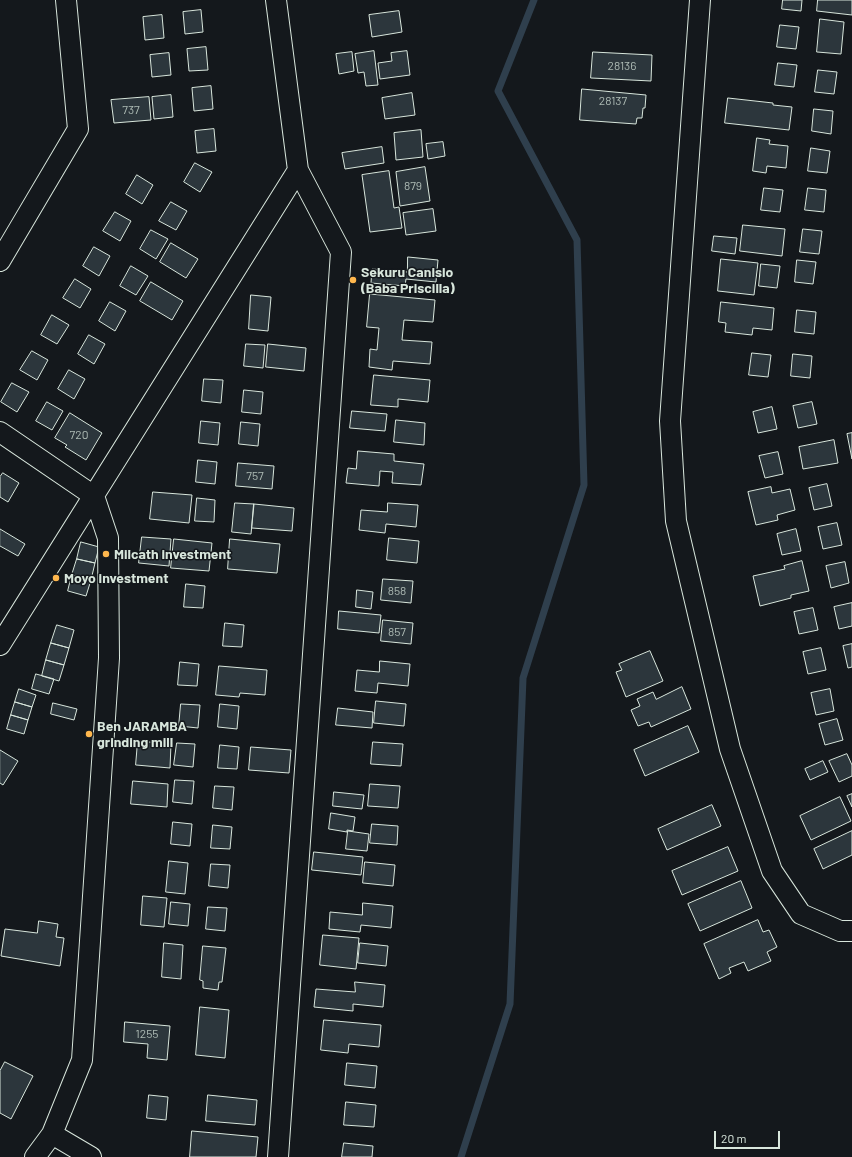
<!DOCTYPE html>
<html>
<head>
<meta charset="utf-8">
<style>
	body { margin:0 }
	#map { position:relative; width:852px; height:1157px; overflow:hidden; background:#14181c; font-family:Barlow,sans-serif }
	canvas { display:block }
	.scale { position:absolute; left:714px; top:1131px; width:66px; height:18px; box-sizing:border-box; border:2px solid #d8e6dc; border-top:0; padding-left:5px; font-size:12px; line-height:14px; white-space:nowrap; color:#d8e6dc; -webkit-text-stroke:3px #14181c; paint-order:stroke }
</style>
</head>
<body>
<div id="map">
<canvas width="852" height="1157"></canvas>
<div class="scale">20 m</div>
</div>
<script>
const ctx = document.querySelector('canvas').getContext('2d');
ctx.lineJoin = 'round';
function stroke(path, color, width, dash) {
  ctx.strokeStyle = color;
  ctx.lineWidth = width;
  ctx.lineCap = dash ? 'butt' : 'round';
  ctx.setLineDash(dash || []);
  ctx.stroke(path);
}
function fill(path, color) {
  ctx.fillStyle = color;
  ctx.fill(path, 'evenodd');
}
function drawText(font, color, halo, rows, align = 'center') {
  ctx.font = font + ' Barlow,sans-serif';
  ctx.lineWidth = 3;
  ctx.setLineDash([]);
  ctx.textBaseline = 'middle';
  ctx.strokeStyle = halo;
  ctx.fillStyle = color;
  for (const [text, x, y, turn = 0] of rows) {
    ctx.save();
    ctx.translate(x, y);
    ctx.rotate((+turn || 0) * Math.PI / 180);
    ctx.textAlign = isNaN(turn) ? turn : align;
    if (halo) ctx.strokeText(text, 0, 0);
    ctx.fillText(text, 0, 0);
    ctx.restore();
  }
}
const stream = new Path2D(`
	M461,1157L510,1004L523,678L584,485L577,240L498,91L534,0`);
const building = new Path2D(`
	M783,0H802L801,11L782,9Z
	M818,0H852V15L817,11Z
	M201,10L203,32L185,34L183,12Z
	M399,11L402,32L372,37L369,15Z
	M162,15L164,38L145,40L143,17Z
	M820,19L844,22L841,54L817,52Z
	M780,25L799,27L796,49L777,47Z
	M206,47L208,70L189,71L187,49Z
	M374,51L378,85L366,86L364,72L358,73L355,54Z
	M407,51L410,75L380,79L378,63L392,61L391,53Z
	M352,52L354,71L339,74L336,54Z
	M593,52L652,55L651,81L591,78Z
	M169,53L171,75L152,77L150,55Z
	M778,63L797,65L794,87L775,85Z
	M818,70L837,72L834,94L815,92Z
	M211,86L213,109L194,111L192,88Z
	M582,89L646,95L645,108H643L642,118H637L636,124L580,120Z
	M412,93L415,115L385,119L382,98Z
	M171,95L173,117L154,119L152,97Z
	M149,97L151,120L114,123L111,100Z
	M728,98L773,103V105L792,107L789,130L725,123Z
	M814,109L833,111L831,134L812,131Z
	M214,129L216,151L197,153L195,131Z
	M421,130L423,157L396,160L394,133Z
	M757,138L770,140L769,144L788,146L786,168L767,166L766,173L753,171Z
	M443,142L445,156L428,159L426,144Z
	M382,147L384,163L345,169L342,153Z
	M811,148L830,151L827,173L808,171Z
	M195,163L212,172L200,192L184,182Z
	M425,167L430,201L400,206L396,172Z
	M389,171L394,208L399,207L402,228L370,232L362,175Z
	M137,175L153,185L142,204L126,194Z
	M764,188L783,190L780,212L761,210Z
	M808,188L826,190L824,212L805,210Z
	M171,202L187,211L176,230L159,221Z
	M433,209L436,231L406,235L403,213Z
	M115,212L131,221L120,241L103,231Z
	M743,225L785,229L782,256L740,251Z
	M803,229L822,231L819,254L800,252Z
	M151,230L168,239L156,259L140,249Z
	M714,236L737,238L735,254L712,251Z
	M171,243L198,259L186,278L160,262Z
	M94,247L110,256L99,276L83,266Z
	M408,257L438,260L436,282L406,279L405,286L371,283L372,269L407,272Z
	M721,259L758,263L754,295L718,291Z
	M797,260L816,262L813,284L795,282Z
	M761,264L780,266L777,288L759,286Z
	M131,266L148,276L136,295L120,286Z
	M75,279L91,289L80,308L63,298Z
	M151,282L183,301L172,320L140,301Z
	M370,294L435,300L433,322L404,320L402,340L432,342L430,364L393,361L392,370L369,367L370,349L377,350L379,328L367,327Z
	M251,295L271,297L268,331L249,329Z
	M110,302L126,311L115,331L99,321Z
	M721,302L774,308L772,330L753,328L752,335L725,332L726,323L719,322Z
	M797,310L816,312L814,334L795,332Z
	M52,315L69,325L57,344L41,335Z
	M89,335L105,344L94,364L78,354Z
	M246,344L265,345L263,368L244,366Z
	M268,344L306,348L304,371L266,367Z
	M32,351L48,360L37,380L20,370Z
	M752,353L771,355L768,377L749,375Z
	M793,354L812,356L810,378L791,376Z
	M69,370L85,379L74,399L58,389Z
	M374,375L430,380L428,402L398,399V407L371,405Z
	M204,379L223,380L221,403L202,401Z
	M12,383L29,392L17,412L1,402Z
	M244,390L263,392L261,414L242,412Z
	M47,402L63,411L52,430L36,421Z
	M812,402L817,424L798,428L793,406Z
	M772,407L777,429L758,433L753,412Z
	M352,411L387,414L385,431L350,428Z
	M70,413L102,433L86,460L65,447L67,445L55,438Z
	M396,420L425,423L424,445L394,442Z
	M201,421L220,423L218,445L199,443Z
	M241,422L260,424L258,446L239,444Z
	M852,433V459L847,434Z
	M834,440L838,463L803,469L799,447Z
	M358,451L394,454V461L424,464L421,485L392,483L393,472L380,471L379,486L346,483L348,468L356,469Z
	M778,452L783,474L765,478L759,456Z
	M198,460L217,462L215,484L196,482Z
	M238,463L274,466L272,489L236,486Z
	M3,473L19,483L8,502L0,497V477Z
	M827,484L832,506L814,510L809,488Z
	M771,487L772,493L790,489L795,510L777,515L778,520L756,525L748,492Z
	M153,492L192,495L189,523L150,519Z
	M197,498L215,500L214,522L195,521Z
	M235,503L254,504L251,534L232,532Z
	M388,503L418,505L416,527L386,524L385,533L359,530L361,510L387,512Z
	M254,504L294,508L292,531L252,528Z
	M837,523L842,545L823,549L818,527Z
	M0,529L25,544L18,556L0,546Z
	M796,529L801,551L782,555L777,534Z
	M142,537L171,539L169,566L139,563Z
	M389,538L419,541L417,563L387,560Z
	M174,539L212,543L209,571L171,568Z
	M230,539L280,544L277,573L228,569Z
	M81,542L99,547L95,563L77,559Z
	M77,559L95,563L91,580L72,575Z
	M802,561L809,591L791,595V598L760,606L753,576L785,569L784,566Z
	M845,562L849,583L831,588L826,566Z
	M72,575L91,580L86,596L68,591Z
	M383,579L413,581L411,603L381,600Z
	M186,584L205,586L203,608L184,607Z
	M357,590L373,592L371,609L356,607Z
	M852,603V626L839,629L834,607Z
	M813,608L818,630L799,634L794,612Z
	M339,611L381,615L379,633L338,629Z
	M383,620L413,623L411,644L381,641Z
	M225,623L244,625L242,647L223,646Z
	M57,625L74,630L69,648L51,643Z
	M51,643L69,648L64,665L46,660Z
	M852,644V667L848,668L843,646Z
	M821,648L826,670L808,674L803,652Z
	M650,651L663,681L626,697L616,672L622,670L619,664Z
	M46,660L64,665L59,681L42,676Z
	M380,661L410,664L408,686L378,683L377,693L355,691L357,670L379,672Z
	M180,662L199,664L197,686L178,685Z
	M219,666L267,670L265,695L240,693L239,697L216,695Z
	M36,674L54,679L49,694L32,689Z
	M682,687L691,709L651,727L649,722L638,726L631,710L640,706L637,699L653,692L656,699Z
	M19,689L36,695L32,707L15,702Z
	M830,689L834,711L816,715L811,693Z
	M376,701L406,704L404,726L374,723Z
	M15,702L32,707L28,720L11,715Z
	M53,703L77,709L74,720L51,714Z
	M181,704L200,705L198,728L179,726Z
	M220,704L239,706L237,729L218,727Z
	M338,708L373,712L372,728L336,725Z
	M11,715L28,720L24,734L7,729Z
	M837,719L843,740L825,745L819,724Z
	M688,726L699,752L645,776L634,750Z
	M138,741L171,744L170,768L136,765Z
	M373,742L403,744L401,766L371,764Z
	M177,743L195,744L193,767L174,765Z
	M220,745L239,747L237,769L218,768Z
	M251,747L291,750L289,773L249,770Z
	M0,750L18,761L3,785L0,783Z
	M847,754L852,765V776L839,782L829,761Z
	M823,761L828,772L810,780L805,769Z
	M175,780L194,781L192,804L173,802Z
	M133,781L168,784L167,807L131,804Z
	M370,784L400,786L398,808L368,806Z
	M215,786L234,787L232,810L213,808Z
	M334,792L364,795L362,809L333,806Z
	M852,794V807L847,796Z
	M840,797L851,821L811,840L800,816Z
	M712,805L721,826L667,850L658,829Z
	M331,813L355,817L353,831L347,830V832L329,829Z
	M173,822L192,824L190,846L171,844Z
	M372,824L398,826L397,845L370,843Z
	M213,825L232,827L230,849L211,848Z
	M348,831L369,834L367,851L346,849Z
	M852,831V855L823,869L814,849Z
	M728,847L738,871L682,895L672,871Z
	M314,852L363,857L361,875L312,870Z
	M169,861L188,863L185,894L166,892Z
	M365,862L395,865L393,886L363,883Z
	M211,864L230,865L228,888L209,886Z
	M741,881L752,908L700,931L688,904Z
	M143,896L167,898L164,927L141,925Z
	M171,902L190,904L188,926L169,924Z
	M363,903L393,906L391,928L361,925L360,932L329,929L330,912L362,915Z
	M208,907L227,908L225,931L206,929Z
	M758,920L763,932L769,930L777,947L767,952L771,961L748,971L744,962L729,968L731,973L719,979L704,944Z
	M39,921L58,924L56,937L64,938L60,966L1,956L5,929L37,933Z
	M323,935L359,938L356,969L320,965Z
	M164,943L183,945L181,979L162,977Z
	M360,943L388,946L386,966L358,963Z
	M203,946L226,948L222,982H219L218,990L203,988V981L200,980Z
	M355,982L385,985L383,1007L353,1004V1011L314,1007L316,989L355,992Z
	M200,1007L229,1010L225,1058L196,1055Z
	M324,1020L381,1025L379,1047L349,1044L348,1053L321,1050Z
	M125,1022L170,1026L167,1060L147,1058L148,1044L124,1042Z
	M5,1062L33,1076L11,1119L0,1113V1071Z
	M347,1063L377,1066L375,1088L345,1085Z
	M149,1095L168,1097L166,1120L147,1118Z
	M208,1095L257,1100L255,1125L206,1121Z
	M346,1102L376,1105L374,1127L344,1125Z
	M192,1131L258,1137L256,1157H190Z
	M344,1143L373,1146L372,1157H342Z`);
const minor = new Path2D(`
	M276,0L298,170L341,252L278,1157
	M700,0L670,421L676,521L730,749L772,871L801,914L840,931H852
	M0,261L78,129L66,0
	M0,432L94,496L108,538L109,658L82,1060L52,1134L35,1157
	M0,645L298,170
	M52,1134L91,1157`);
const markers = [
	[353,280,4,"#ffb74d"],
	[106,554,4,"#ffb74d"],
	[56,578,4,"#ffb74d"],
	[89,734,4,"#ffb74d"]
];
const numberNames = [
	["28136",622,66],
	["28137",613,101],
	["737",131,110],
	["879",413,186],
	["720",79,435],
	["757",255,476],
	["858",397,591],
	["857",397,632],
	["1255",147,1034]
];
const poiNames = [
	["Sekuru Canisio",361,272],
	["(Baba Priscilla)",361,288],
	["Milcath investment",114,554],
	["Moyo investment",64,578],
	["Ben JARAMBA",97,726],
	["grinding mill",97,742]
];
stroke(stream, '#2f3f4d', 7);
fill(building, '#2c363c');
stroke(building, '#d8e6dc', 1);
stroke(minor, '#d8e6dc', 22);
stroke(minor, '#14181c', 20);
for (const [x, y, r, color] of markers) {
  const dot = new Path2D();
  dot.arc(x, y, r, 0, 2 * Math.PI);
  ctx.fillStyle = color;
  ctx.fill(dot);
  stroke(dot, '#14181c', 1.5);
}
drawText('12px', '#adbab4', null, numberNames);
drawText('bold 14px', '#d8e6dc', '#14181c', poiNames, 'left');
</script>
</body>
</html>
